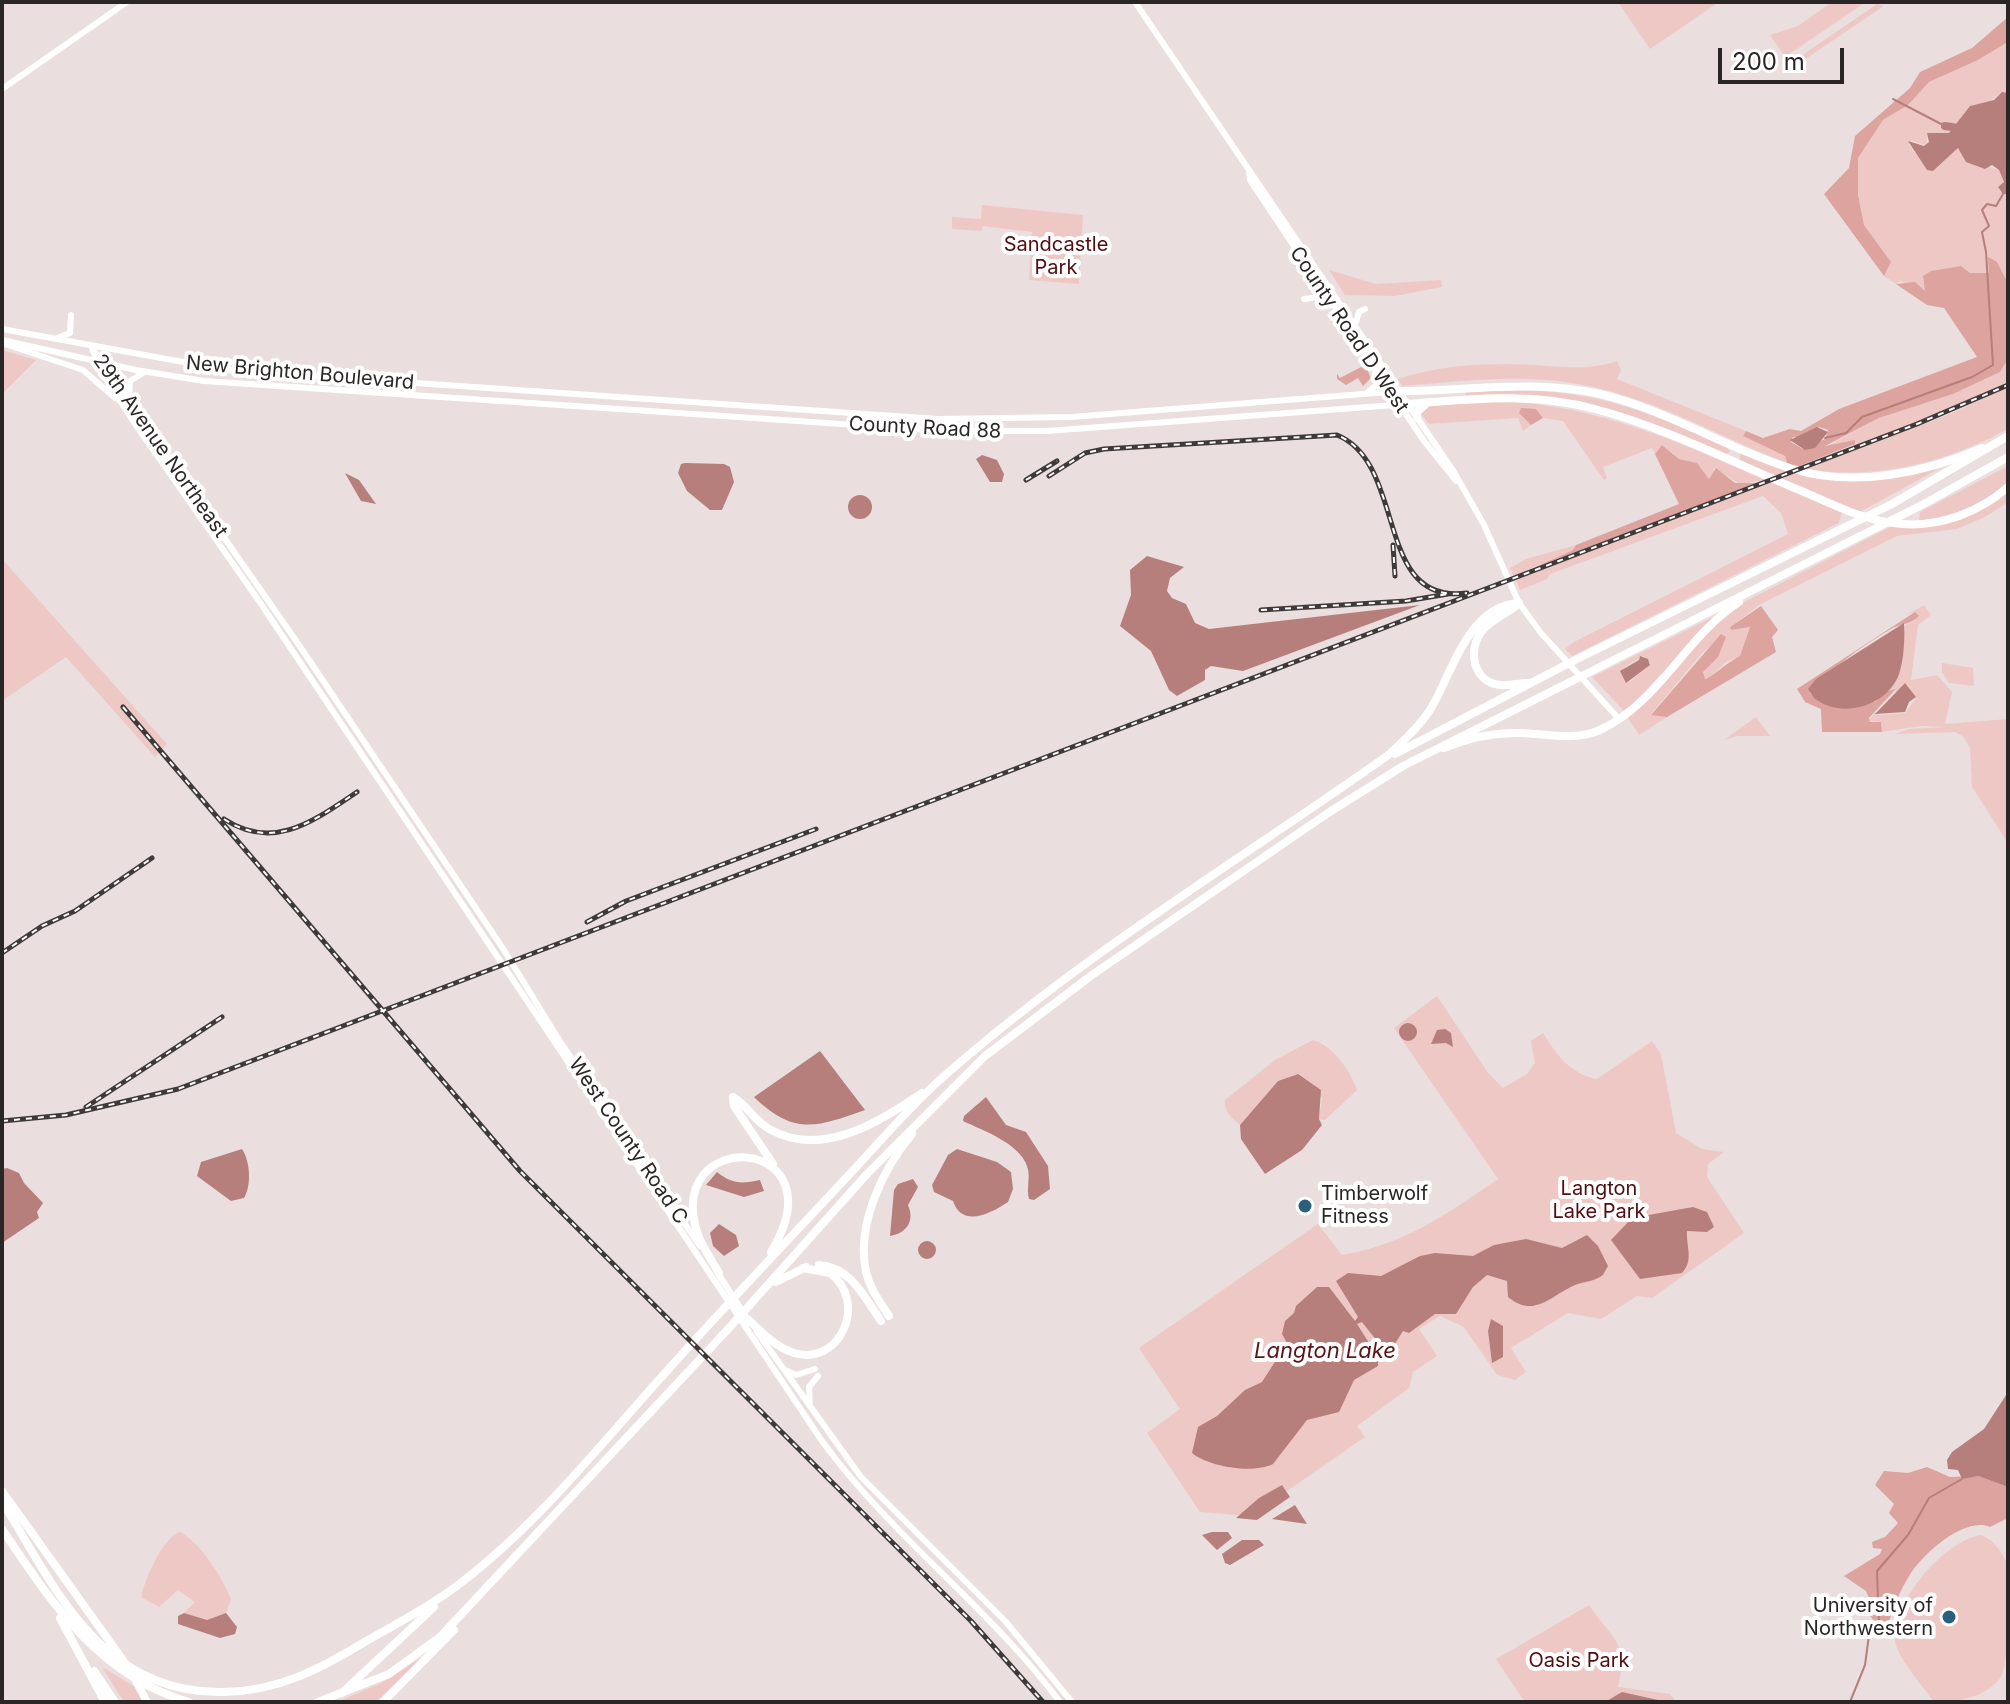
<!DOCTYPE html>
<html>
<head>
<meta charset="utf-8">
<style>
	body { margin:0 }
	#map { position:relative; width:2010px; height:1704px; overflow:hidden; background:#eadfde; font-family:Inter,sans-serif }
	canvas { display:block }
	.frame { position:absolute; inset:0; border:4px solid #2a2625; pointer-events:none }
	.scale { position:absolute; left:1718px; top:48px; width:126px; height:36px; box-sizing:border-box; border:4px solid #2a2625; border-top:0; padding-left:10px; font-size:24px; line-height:28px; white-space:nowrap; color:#2a2625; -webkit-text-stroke:6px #fff; paint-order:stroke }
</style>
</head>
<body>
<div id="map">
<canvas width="2010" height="1704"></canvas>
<div class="frame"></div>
<div class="scale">200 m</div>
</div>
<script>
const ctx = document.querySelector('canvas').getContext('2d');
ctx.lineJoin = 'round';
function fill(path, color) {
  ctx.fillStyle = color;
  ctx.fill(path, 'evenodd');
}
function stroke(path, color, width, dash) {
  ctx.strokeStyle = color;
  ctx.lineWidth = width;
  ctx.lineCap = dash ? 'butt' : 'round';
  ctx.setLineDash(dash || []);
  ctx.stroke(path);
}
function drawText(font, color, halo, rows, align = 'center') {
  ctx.font = font + ' Inter,sans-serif';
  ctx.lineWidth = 8;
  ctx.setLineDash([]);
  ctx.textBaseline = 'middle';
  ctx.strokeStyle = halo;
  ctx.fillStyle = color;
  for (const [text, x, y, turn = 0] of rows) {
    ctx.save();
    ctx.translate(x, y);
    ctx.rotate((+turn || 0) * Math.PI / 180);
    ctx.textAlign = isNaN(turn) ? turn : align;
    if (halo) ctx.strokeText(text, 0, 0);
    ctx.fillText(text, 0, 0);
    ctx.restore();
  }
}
const green = new Path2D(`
	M1618,2H1719L1650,49Z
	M1832,2H1866L1785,57L1770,35L1798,26Z
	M1877,4L1884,6L1792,68L1789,64Z
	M2008,42V93L2002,92L1988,103L1972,105L1949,133H1928L1926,145L1911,141L1909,145L1928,170L1933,171L1958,148L1973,162L1999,170L2004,182L1999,186L2003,194H2008V283L1997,262L1990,265L1989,273H1970L1961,266L1935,271L1923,278L1925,291L1900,281L1896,284L1884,276L1891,262L1864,225L1858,195V158L1883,120L1908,105L1929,82L1978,60Z
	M982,205L1083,215L1079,284L1029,280L1032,232L982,226V231L952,229V217L981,219Z
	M1329,270L1376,284L1441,280L1442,287L1395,296L1345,295Z
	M2008,323V382L1966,403L1852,447L1855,440L1826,447L1879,418L1953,394L2000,372Z
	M2,350L36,360L2,394Z
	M1617,361L1621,370L1617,379L1746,431L1743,436L1785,456L1787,463C1722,438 1661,402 1593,387C1530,372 1465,381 1402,386L1398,379C1433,367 1471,364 1508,364C1545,364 1583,373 1617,361Z
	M2008,387V429C1947,462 1875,481 1807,469L1950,414Z
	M1488,389C1574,390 1614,398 1693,432C1704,437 1723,442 1730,451L1726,455C1632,415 1571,390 1466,395L1465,392Z
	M1502,401C1600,406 1678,442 1766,480L1740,484L1714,468L1713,477L1709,479L1697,463L1679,459L1663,445L1655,454L1652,448L1603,467L1607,478L1604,480L1563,421L1543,418L1536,409H1520L1521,415L1531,425L1523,431L1518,418L1429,424L1420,412L1426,406Z
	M1741,454L1745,455L1788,471L1774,476L1739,460Z
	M1951,462L1860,512L1781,479L1795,473L1833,480Z
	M2008,466V482C1983,504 1952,518 1919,520L1920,512Z
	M1772,482L1842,512L1839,523L1572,656L1565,649L1574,642L1788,534L1781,513L1763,496L1550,574L1547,579L1520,590L1516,580Z
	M2008,491V502L1985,517L1957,529L1897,536L1761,604L1730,627L1731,630L1750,627L1740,656L1726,662L1708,679L1703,677C1704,663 1720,656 1725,636L1703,652L1651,714L1667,717L1639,735L1628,718L1630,715L1700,638L1746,601L1892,526L1955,522L1976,513Z
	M1576,545L1573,550L1514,576L1510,568L1526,559Z
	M2,559L167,744L155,757L66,657L2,701Z
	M1924,605L1931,615L1918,625L1911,680L1937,675L1952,692L1945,724L2008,719V843L1972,787L1970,748L1964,737L1955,732L1895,734L1909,729L1945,727L1921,726L1882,732L1881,722L1869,721L1875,712L1880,715L1905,713L1916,698L1905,683L1895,694L1896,690L1884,692C1903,673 1901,650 1905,625L1916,620L1915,612L1905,616Z
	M1719,614L1625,712L1592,677ZM1643,656L1651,663L1630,682L1623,668Z
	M1942,663L1973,668L1974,686L1949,683L1942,672Z
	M1756,717L1770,736H1737L1724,740Z
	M1437,996L1488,1073L1503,1088L1527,1074L1535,1063L1531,1041L1543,1033C1557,1055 1570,1074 1597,1079L1652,1041L1661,1054L1676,1133L1702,1149L1724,1152L1708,1164L1707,1177L1744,1233L1652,1298L1637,1296L1601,1319L1568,1313L1511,1348L1526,1372L1515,1380L1497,1375L1464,1327L1440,1316L1419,1329L1437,1356L1413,1372L1409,1388L1357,1426L1365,1437L1251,1516L1200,1512L1147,1433L1180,1409L1139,1348L1318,1224L1342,1255C1406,1244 1445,1215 1498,1179L1394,1028Z
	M1313,1040C1332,1045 1351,1071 1357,1090L1325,1120L1319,1119L1322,1098L1298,1074L1278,1081L1240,1125C1232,1118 1223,1111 1225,1100L1275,1060Z
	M180,1532C201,1543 222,1577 231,1599L226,1613L207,1620L184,1613L195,1602L178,1590L159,1607L141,1597C145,1580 162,1538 180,1532Z
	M1981,1535C1992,1539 2001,1550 2006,1561C2010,1575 2010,1664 2001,1677C1986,1698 1957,1702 1934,1702C1925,1689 1899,1659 1896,1645C1888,1606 1943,1541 1981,1535Z
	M1589,1605C1613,1641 1629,1641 1618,1687L1670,1694L1676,1702H1525L1496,1659Z
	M423,1657L376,1702H337L381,1683Z
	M102,1667L135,1687L143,1702H124Z`);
const forest = new Path2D(`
	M2008,17V42L1978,60L1929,82L1908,105L1883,120L1858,158V195L1864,225L1891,262L1884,276L1824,194L1849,168L1855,136L1910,88L1920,72L1972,48Z
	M1988,257L1997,262L2008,283L2006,362L2000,372L1953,394L1879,418L1825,446L1855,440V444L1797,467L1787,463L1785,456L1743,436L1746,431L1763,438L1790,429L1801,431L1839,409L1977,357L1944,308L1927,305L1896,284L1915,282L1925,291L1923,276L1931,271L1961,266L1970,273H1989ZM1819,427L1828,430L1825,439L1803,449L1791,442L1793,437H1802Z
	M1365,365L1371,378L1363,386L1358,378L1346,385L1337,379V374L1340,378Z
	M1521,408L1536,409L1543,418L1531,425L1519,413Z
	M1662,445L1679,459L1697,463L1709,479L1716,468L1735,483H1757L1531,569L1573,550L1576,545L1679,504L1655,454Z
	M1761,606L1778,630L1772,637L1776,652L1667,717L1651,715L1721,634L1726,637L1718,657L1703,672L1705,679C1711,678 1729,661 1740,656L1750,627L1731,630L1730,627Z
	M1915,612L1919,616C1910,625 1902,623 1891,629C1861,647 1833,666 1810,693L1820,702H1875L1884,692L1896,689L1869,718L1870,722H1881L1882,732H1822L1821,709L1805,702L1797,689Z
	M1927,1467L1950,1477L1978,1476L2008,1487V1518L1990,1527C1964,1516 1920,1556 1908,1578C1898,1594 1892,1612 1886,1631L1882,1632L1866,1610L1869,1598L1866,1591L1844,1576L1880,1554L1882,1549L1873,1548L1872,1542L1885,1537L1898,1523L1889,1513L1894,1504L1875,1485L1884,1471L1908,1473Z`);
const water = new Path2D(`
	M2002,92L2008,93V194H2003L1998,187L2004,182L1999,170L1992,165L1985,169L1966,162L1958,148L1933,171L1927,170L1908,141L1924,146L1929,142L1927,133H1949L1970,106L1994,100Z
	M1817,427L1828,432L1815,448L1805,450L1790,440Z
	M982,455L997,460L1004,474L1002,482H990L976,459Z
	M685,463L724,464L730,467L734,482L722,510H710L687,491L678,473L681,464Z
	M345,473L359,480L376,504L361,501Z
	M848 507a12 12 0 1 1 24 0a12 12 0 1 1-24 0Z
	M1147,556L1184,567L1170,578L1167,591L1172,598L1186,604L1195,623L1209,629L1420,605L1243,671L1211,666L1205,670V680L1177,696L1169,690L1151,651L1120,626L1131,595L1130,570Z
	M1904,623C1905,637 1904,660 1899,674C1888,706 1841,720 1814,698L1808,689L1816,679Z
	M1640,656L1648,659L1650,665L1626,683L1620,671L1639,660Z
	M1905,683L1916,697L1909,702L1905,712L1875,714Z
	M1399 1032a9 9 0 1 1 18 0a9 9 0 1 1-18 0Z
	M1445,1029L1451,1033L1453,1047L1446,1043L1431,1044L1437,1030Z
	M820,1051L865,1110C817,1127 794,1136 754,1097Z
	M1298,1074L1321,1090L1319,1119L1322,1125L1302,1150L1265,1174L1241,1139L1240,1125L1278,1081Z
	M986,1097L1006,1125L1026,1132L1048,1166L1050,1189L1034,1200L1029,1199C1026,1188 1031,1177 1027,1166C1019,1143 984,1131 963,1121L964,1116Z
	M242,1149C250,1161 252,1185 244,1198L231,1201L197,1176L201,1162Z
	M957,1149L997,1162L1011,1172L1013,1189L1008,1202C990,1214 962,1228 953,1201L934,1192L932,1185L948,1155Z
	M7,1168L19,1173L24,1183L43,1203L37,1212L39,1218L2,1243V1169Z
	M717,1172C732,1184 741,1184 760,1180L764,1191L744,1197L706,1185Z
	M913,1179L918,1187L908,1205C915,1221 907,1233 890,1236L894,1190L898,1184Z
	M1693,1207L1707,1212L1714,1227L1707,1232L1687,1231C1686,1247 1694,1260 1682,1273L1640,1279L1611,1240L1632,1218Z
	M719,1224L736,1235L739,1246L724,1256L713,1246L710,1233Z
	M1587,1235L1598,1246L1608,1266L1603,1275C1595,1281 1587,1281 1578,1284C1552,1293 1536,1320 1508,1297L1507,1281L1487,1275L1473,1287L1456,1314H1435L1409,1333L1403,1331L1388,1355L1362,1322L1357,1324L1378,1357V1366L1354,1380L1339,1412L1307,1420L1273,1464C1253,1474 1209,1467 1192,1453L1198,1427L1217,1416L1245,1390L1262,1382L1287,1343L1282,1334L1285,1321L1294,1313L1296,1306L1317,1287H1329L1355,1321L1358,1317L1336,1281L1348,1273L1381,1276L1420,1256L1435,1253L1473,1256L1494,1245L1526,1239L1562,1248Z
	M918 1250a9 9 0 1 1 18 0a9 9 0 1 1-18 0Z
	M1491,1319L1503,1326V1357L1492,1363L1488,1331Z
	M2008,1392V1487L1978,1476L1962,1479L1958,1470L1948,1469L1947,1460L1952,1452L1984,1429Z
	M1282,1485L1290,1497L1257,1520L1236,1518L1259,1498Z
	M1295,1505L1307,1524L1272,1519Z
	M1212,1532H1228L1232,1538L1217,1550L1202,1535Z
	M1242,1540H1259L1264,1545L1230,1565L1225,1563L1222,1554Z
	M184,1613L207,1620L226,1613L237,1627L235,1634L220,1638L178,1624V1616Z
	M1622,1692L1667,1702H1605Z`);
const stream = new Path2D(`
	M1893,99L1945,126
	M1825,438L1846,433L1862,417L1972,377L1993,365L1986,252L1982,232L1989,226L1982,210L1987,204L1996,206L2003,194
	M1879,1625L1877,1571L1908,1535L1929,1498L1962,1479
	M1850,1702L1865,1665L1869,1635`);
const river = new Path2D(`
	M1945,126L1964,129`);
const major = new Path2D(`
	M1135,2L1454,472L1484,525L1519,603L1541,633L1618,718
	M2,89L127,2
	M1249,171L1250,180L1424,441L1456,481
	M1304,299L1317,297L1322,286
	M1356,322L1359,312L1365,309
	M2,329L227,370L938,419L1071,417L1401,391
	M57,338L70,333L71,315
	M2,340L136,370L204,381L945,431H1047L1408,404
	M2,343L83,370L115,398
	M92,348L299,645L502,947L561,1043L700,1246
	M93,351L107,380L133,421L259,601L822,1441C892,1537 988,1606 1060,1702
	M1367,393L1377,384L1375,373
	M129,397L130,381L143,373
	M717,1272L750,1323
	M757,1332L861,1477L1006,1622L1072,1702
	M785,1370L796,1375L815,1369
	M810,1406L809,1387L818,1376`);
const highway = new Path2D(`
	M1401,391C1469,391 1533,379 1600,394C1668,410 1727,449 1793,469C1854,488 1925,473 1982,448
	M1408,404C1471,399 1533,392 1595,409C1667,428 1736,464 1804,492C1836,506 1867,522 1902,524C1940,527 1980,512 2008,487
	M1417,418V412L1427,403
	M1518,604C1507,614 1492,619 1482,631C1467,650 1473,683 1501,685C1509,686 1519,683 1527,683
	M1444,748C1468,738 1494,732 1521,733C1548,734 1575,741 1600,730C1659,703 1686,636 1739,602
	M1395,754L1577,659L1892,504L2008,436
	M733,1097C748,1106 755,1122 771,1130C823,1158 879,1122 922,1093
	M733,1097L734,1106L773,1164
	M819,1265C851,1267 865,1298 881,1321
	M719,1273C712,1261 703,1248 698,1235C661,1124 843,1134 771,1252
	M776,1282L806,1267
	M889,1316C880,1302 870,1289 866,1272C856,1225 882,1170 912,1134
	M749,1320C762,1333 776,1347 794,1353C841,1367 868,1301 830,1273L803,1268
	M2,1491L125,1663
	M2,1501C56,1590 102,1695 224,1692C280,1691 322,1668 368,1640C398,1623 427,1608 454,1588C535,1528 599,1446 666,1372C725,1306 786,1242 847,1177C878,1144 908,1108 942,1078C1080,956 1237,862 1387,756C1403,742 1418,728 1430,710C1452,675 1467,606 1519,603
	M2,1529C52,1603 98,1676 189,1702
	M60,1618L105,1702
	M94,1671L115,1702
	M136,1681L147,1702
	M342,1693L434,1607
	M318,1702L389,1674L440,1637L730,1327L867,1174L985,1056L1092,975L1328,813L1403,766L1924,504L2008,457
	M383,1702L454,1630`);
const rail = new Path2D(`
	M1049,476L1085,453L1104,449L1337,435C1408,464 1373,606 1467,593
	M1026,480L1057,461
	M1393,545L1395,576
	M1261,610L1406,601L1448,594
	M123,707L520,1171L971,1621L1043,1702
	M224,819C274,852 315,820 357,792
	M587,922L626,901L816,829
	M2,953L42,926L75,911L152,858
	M86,1107L222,1017
	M2,1121L66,1115L178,1089L1917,424L2008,385`);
const markers = [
	[1305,1206,8,"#2a607b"],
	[1949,1617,8,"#2a607b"]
];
const parkNames = [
	["Sandcastle",1056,245],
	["Park",1056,268],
	["Langton",1599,1189],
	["Lake Park",1599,1212],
	["Oasis Park",1579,1661]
];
const streetNames = [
	["County Road D West",1349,330,56],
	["New Brighton Boulevard",300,373,5],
	["County Road 88",925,428,3],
	["29th Avenue Northeast",160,446,55],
	["West County Road C",628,1141,56]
];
const poiNames = [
	["Timberwolf",1321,1194],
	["Fitness",1321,1217],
	["University of",1933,1606,"right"],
	["Northwestern",1933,1629,"right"]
];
const waterNames = [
	["Langton Lake",1325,1351]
];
fill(green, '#eec8c5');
fill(forest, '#dca39f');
fill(water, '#b67f7c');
stroke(stream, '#b67f7c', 2);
stroke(river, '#b67f7c', 8);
stroke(major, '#fff', 6);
stroke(highway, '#fff', 8);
stroke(rail, '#3f3a39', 5);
stroke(rail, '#fff', 2, [6]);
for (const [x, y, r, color] of markers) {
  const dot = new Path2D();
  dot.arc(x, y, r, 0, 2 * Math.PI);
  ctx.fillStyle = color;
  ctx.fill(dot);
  stroke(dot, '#fff', 3);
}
drawText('20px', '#510d10', '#fff', parkNames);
drawText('20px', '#2a2625', '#fff', streetNames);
drawText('20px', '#2a2625', '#fff', poiNames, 'left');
drawText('italic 22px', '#591517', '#fff', waterNames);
</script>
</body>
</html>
